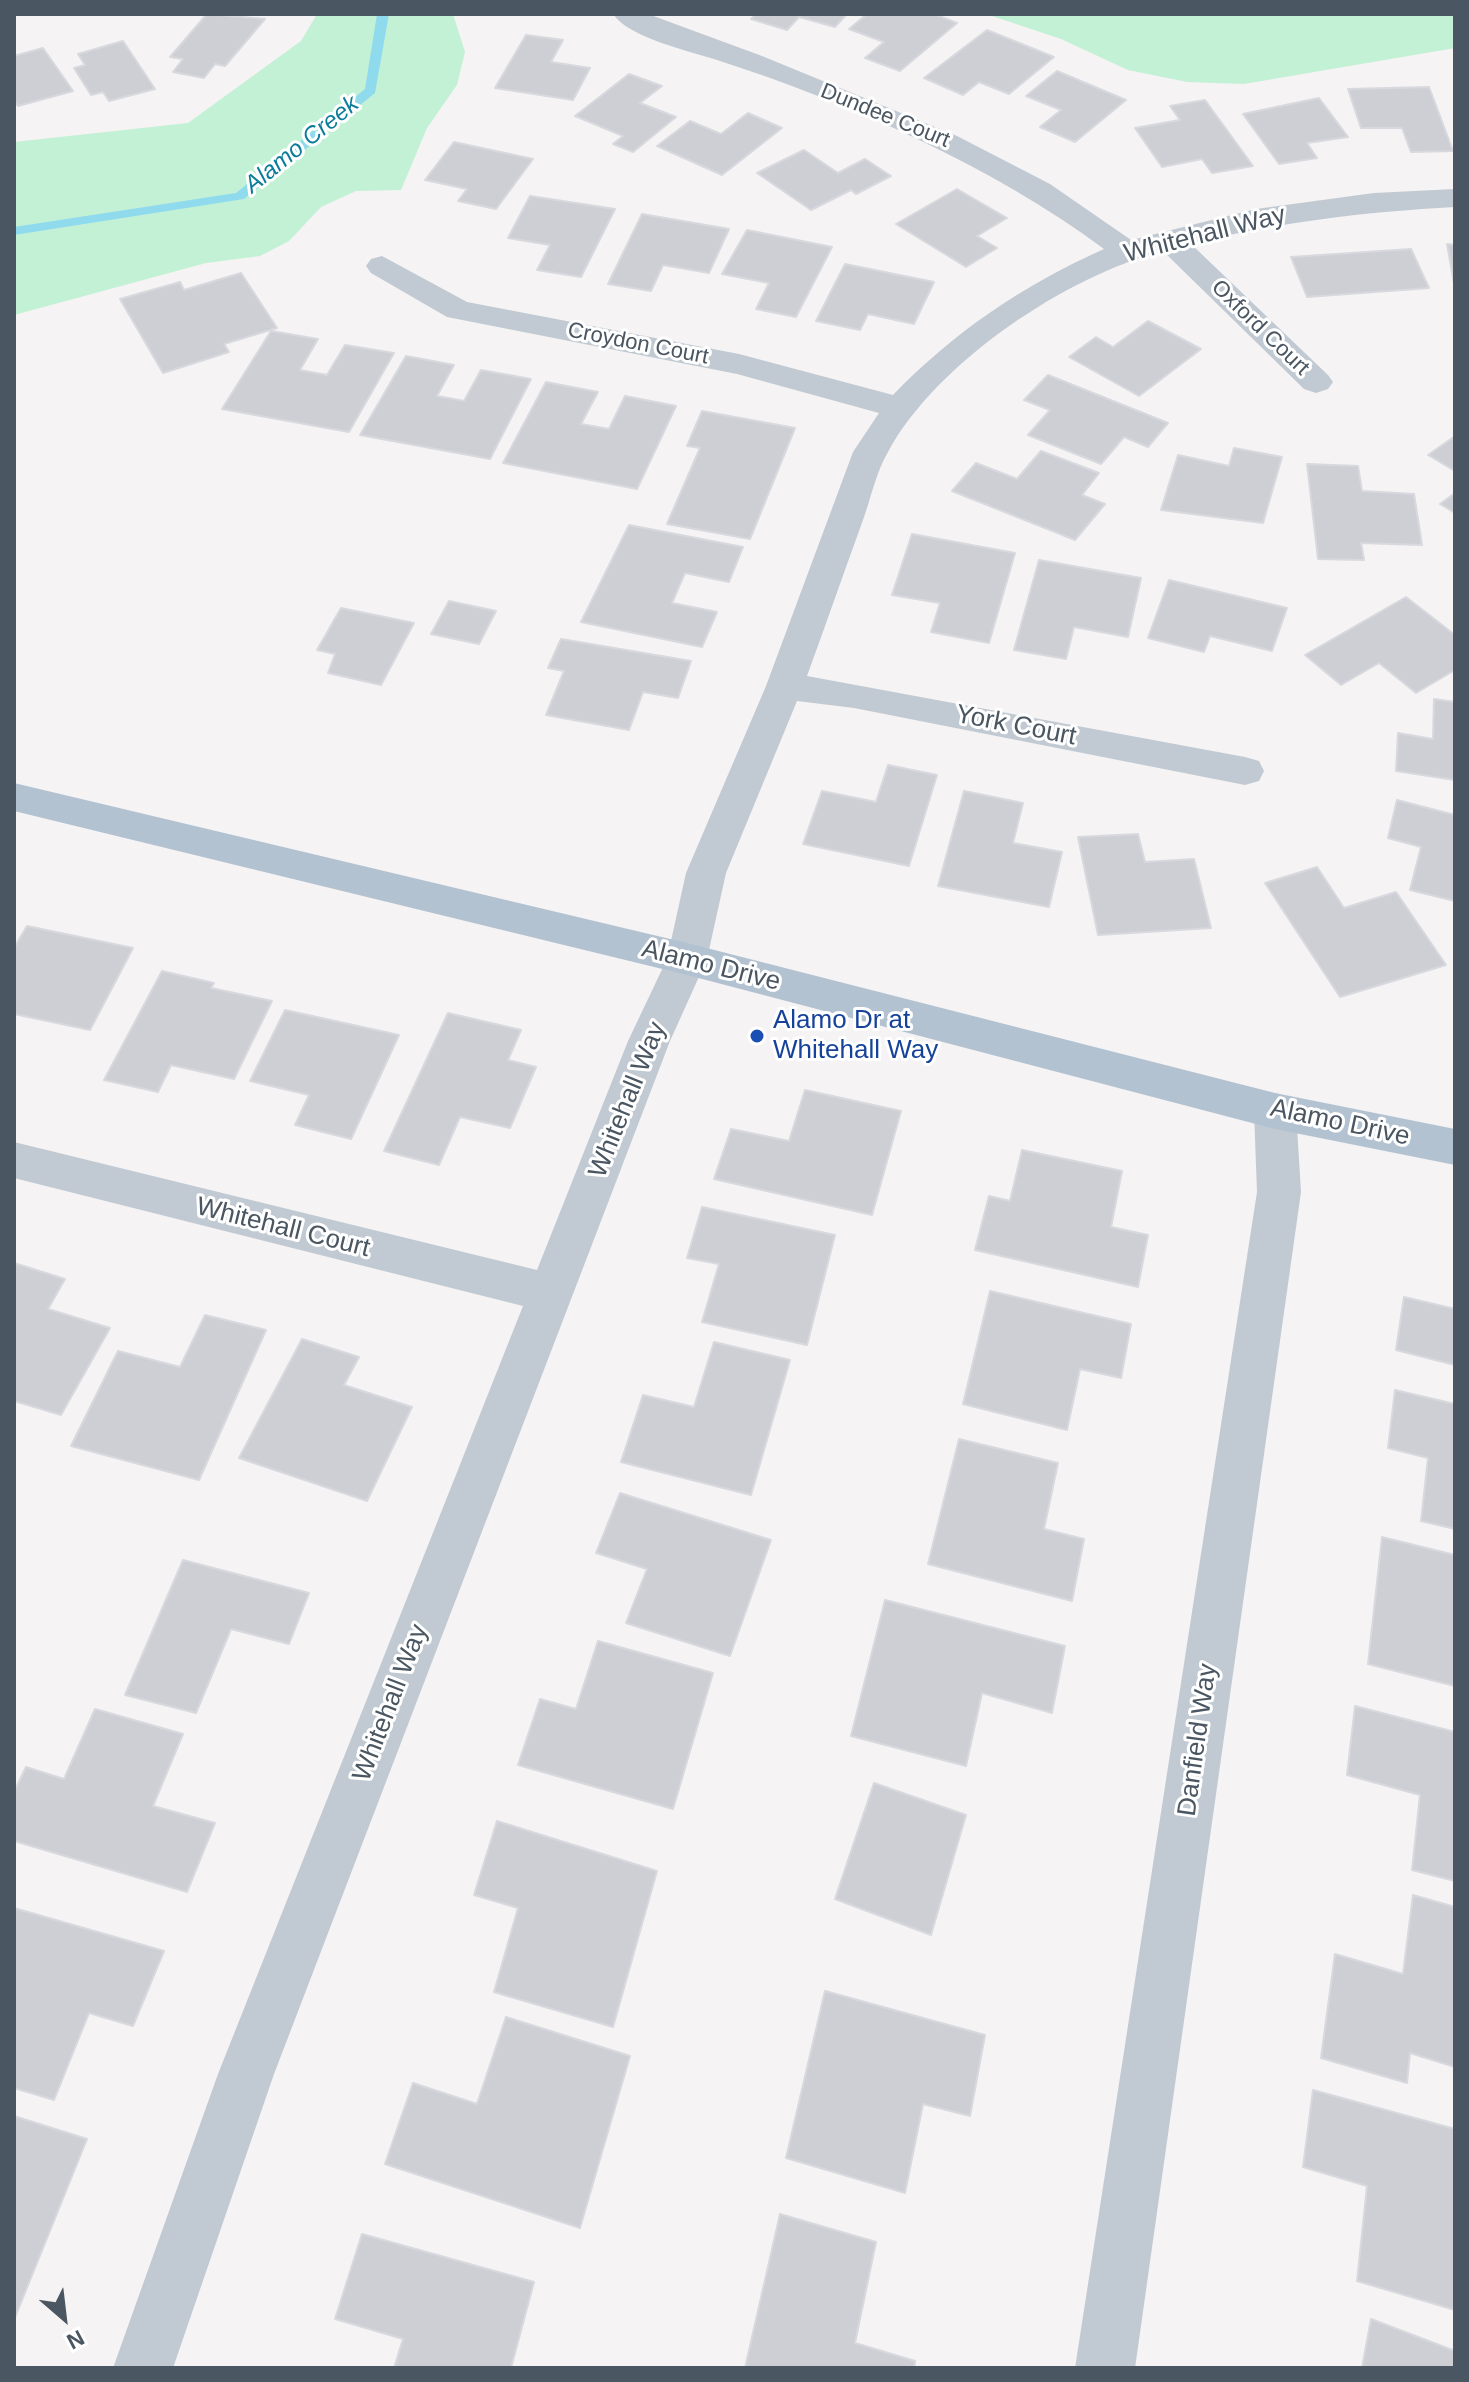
<!DOCTYPE html>
<html>
<head>
<meta charset="utf-8">
<style>
	body { margin:0 }
	#map { position:relative; width:1469px; height:2382px; overflow:hidden; background:#f5f3f3; font-family:Arial,sans-serif }
	canvas { display:block }
	.frame { position:absolute; inset:0; border:16px solid #4a5661; pointer-events:none }
	.north { position:absolute; left:24px; top:2278px; width:80px; height:80px; -webkit-text-stroke:6px #fff; paint-order:stroke; rotate:152deg; font-size:22px; font-weight:700; line-height:32px; text-align:center; color:#4a5661 }
	.north::after { content:''; display:block; margin:auto; width:28px; height:36px; background:#4a5661; clip-path:polygon(50% 0,100% 100%,50% 72%,0 100%) }
</style>
</head>
<body>
<div id="map">
<canvas width="1469" height="2382"></canvas>
<div class="frame"></div>
<div class="north">N</div>
</div>
<script>
const ctx = document.querySelector('canvas').getContext('2d');
ctx.lineJoin = 'round';
function fill(path, color) {
  ctx.fillStyle = color;
  ctx.fill(path, 'evenodd');
}
function stroke(path, color, width, dash) {
  ctx.strokeStyle = color;
  ctx.lineWidth = width;
  ctx.lineCap = dash ? 'butt' : 'round';
  ctx.setLineDash(dash || []);
  ctx.stroke(path);
}
function drawText(font, color, halo, rows, align = 'center') {
  ctx.font = font + ' Arial,sans-serif';
  ctx.lineWidth = 6;
  ctx.setLineDash([]);
  ctx.textBaseline = 'middle';
  ctx.strokeStyle = halo;
  ctx.fillStyle = color;
  for (const [text, x, y, turn = 0] of rows) {
    ctx.save();
    ctx.translate(x, y);
    ctx.rotate((+turn || 0) * Math.PI / 180);
    ctx.textAlign = isNaN(turn) ? turn : align;
    if (halo) ctx.strokeText(text, 0, 0);
    ctx.fillText(text, 0, 0);
    ctx.restore();
  }
}
const green = new Path2D(`
	M317,14H453L465,52L457,85L427,128L401,190L356,191L321,207L289,241L260,256L206,263L14,315V142L188,123L301,41Z
	M986,14H1455V48L1244,84L1187,82L1128,70L1061,39Z`);
const stream = new Path2D(`
	M377,14H389L375,93L244,199L14,235V227L236,193L365,89Z`);
const building = new Path2D(`
	M207,14L265,19L225,66L215,64L204,78L173,72L183,59L170,57Z
	M756,14H847L835,27L799,17L787,30L751,19Z
	M867,14H934L957,23L900,71L865,58L884,42L849,29Z
	M987,30L1054,57L1009,94L979,82L963,95L924,78Z
	M526,35L563,40L551,62L590,68L573,100L495,88Z
	M123,41L155,89L109,101L103,92L91,95L74,68L85,65L78,54Z
	M43,48L73,91L18,106L14,100V56Z
	M1057,71L1126,100L1075,142L1040,127L1061,110L1026,96Z
	M629,74L662,86L640,103L676,117L633,152L613,144L623,136L575,116Z
	M1429,87L1453,151L1411,152L1402,128H1361L1348,89Z
	M1319,98L1348,137L1307,143L1317,158L1279,164L1243,114Z
	M1205,100L1253,166L1212,173L1202,159L1162,167L1135,128L1180,120L1170,106Z
	M748,113L782,128L722,175L657,146L690,121L721,134Z
	M454,142L533,159L496,209L458,201L467,189L425,180Z
	M804,150L838,173L865,159L891,176L856,194L851,190L811,210L757,173Z
	M957,189L1007,218L977,236L997,248L966,267L896,224Z
	M530,196L615,209L581,277L537,270L550,245L508,238Z
	M642,214L729,229L709,273L663,265L651,291L608,284Z
	M747,230L832,247L796,317L756,309L769,283L722,274Z
	M1447,244L1455,245V289Z
	M1411,249L1429,288L1307,297L1291,257Z
	M845,264L934,282L914,324L868,314L860,330L816,321Z
	M241,273L277,328L224,344L229,352L163,373L120,299L180,282L184,290Z
	M1148,321L1201,349L1139,396L1069,357L1096,337L1113,347Z
	M271,331L318,339L300,370L327,375L345,345L394,353L349,432L222,409Z
	M406,356L454,365L437,396L464,401L481,370L531,379L490,459L360,435Z
	M1048,375L1168,423L1148,447L1124,437L1101,464L1028,435L1050,410L1024,400Z
	M546,382L598,392L581,424L609,429L625,396L676,406L637,489L503,463Z
	M702,411L795,428L750,539L667,524L700,448L687,446Z
	M1455,436V471L1428,455Z
	M1234,448L1282,457L1263,523L1161,510L1178,455L1229,466Z
	M1041,451L1099,473L1082,495L1105,504L1075,540L952,491L976,463L1017,479Z
	M1307,464L1358,466L1362,491L1414,494L1422,545L1361,543L1364,560L1318,559Z
	M1455,493V513L1440,504Z
	M629,525L743,547L729,582L685,573L672,603L717,612L702,647L581,622Z
	M912,534L1015,553L989,643L931,632L940,603L892,595Z
	M1039,560L1141,578L1128,637L1074,627L1066,659L1014,650Z
	M1169,580L1287,608L1272,651L1210,636L1204,652L1148,638Z
	M1406,597L1455,635V670L1416,693L1379,663L1341,685L1305,655Z
	M449,601L496,611L479,644L431,634Z
	M341,608L414,623L381,685L328,673L335,654L317,650Z
	M561,639L691,661L678,698L643,692L629,730L546,715L564,671L548,668Z
	M1434,699L1455,702V780L1396,771L1398,733L1433,739Z
	M888,765L937,775L909,866L803,844L822,791L876,802Z
	M964,791L1023,803L1013,843L1062,852L1049,907L938,886Z
	M1397,800L1455,815V901L1410,890L1421,847L1388,838Z
	M1138,834L1145,862L1194,859L1211,928L1098,935L1078,837Z
	M1317,867L1344,908L1396,892L1446,965L1340,997L1265,883Z
	M27,926L133,948L90,1030L14,1014V948Z
	M162,971L214,983L211,988L272,1001L234,1079L171,1065L158,1092L104,1080Z
	M285,1010L399,1035L351,1139L295,1125L309,1095L250,1081Z
	M448,1013L521,1030L508,1060L536,1067L510,1128L460,1117L439,1165L384,1151Z
	M805,1090L901,1111L872,1215L714,1179L731,1129L789,1141Z
	M1022,1150L1122,1171L1111,1227L1148,1235L1138,1287L975,1250L989,1196L1010,1201Z
	M702,1207L835,1235L807,1345L702,1322L719,1264L687,1258Z
	M14,1263L65,1279L48,1309L110,1328L61,1415L14,1401Z
	M990,1291L1131,1324L1121,1378L1080,1369L1067,1430L963,1404Z
	M1404,1297L1455,1309V1365L1396,1350Z
	M205,1315L266,1330L199,1480L71,1446L118,1351L180,1367Z
	M302,1339L359,1357L344,1385L412,1407L367,1501L239,1458Z
	M714,1342L790,1360L751,1495L621,1462L643,1395L694,1407Z
	M1395,1390L1455,1404V1529L1421,1521L1428,1458L1388,1448Z
	M959,1439L1058,1463L1044,1529L1084,1539L1072,1601L928,1564Z
	M620,1493L771,1540L730,1656L626,1623L647,1569L596,1553Z
	M1382,1537L1455,1555V1686L1368,1664Z
	M183,1560L309,1593L289,1644L231,1629L196,1713L125,1695Z
	M885,1600L1065,1646L1052,1713L982,1693L966,1766L851,1736Z
	M598,1641L713,1673L673,1809L518,1765L540,1699L576,1709Z
	M1355,1706L1455,1732V1881L1412,1870L1420,1795L1347,1775Z
	M95,1709L183,1734L153,1806L215,1823L187,1892L14,1841V1792L26,1767L64,1779Z
	M874,1783L966,1815L931,1935L835,1899Z
	M497,1821L657,1871L613,2027L494,1992L518,1908L474,1895Z
	M1413,1895L1455,1907V2067L1410,2053L1407,2083L1321,2058L1335,1954L1403,1974Z
	M14,1908L164,1951L133,2026L89,2013L54,2100L14,2088Z
	M825,1991L985,2035L970,2116L923,2104L905,2193L786,2158Z
	M506,2017L630,2056L580,2228L385,2164L413,2083L477,2104Z
	M1313,2090L1455,2129V2310L1357,2281L1367,2186L1303,2167Z
	M14,2116L87,2139L14,2320Z
	M780,2214L876,2242L855,2343L915,2361L914,2368H745Z
	M362,2234L534,2282L511,2368H394L403,2339L335,2319Z
	M1371,2319L1455,2351V2368H1362Z`);
const minor = new Path2D(`
	M613,14H648L762,56L957,136L1050,184L1131,240L1256,209L1374,193L1455,189V207C1365,212 1278,222 1191,244L1328,375L1333,382L1328,389L1316,393L1304,389L1163,251C1066,276 936,363 888,452C876,472 871,498 863,520C844,572 826,624 807,676L1245,757L1259,761L1264,771L1259,781L1245,785L854,708L797,701L726,873L707,959L670,1041L274,2074L173,2368H113L218,2074L523,1306L14,1178V1142L537,1270L628,1041L667,959L686,873L766,686L853,452L879,413L737,374L447,317L371,273L366,266L371,259L382,256L467,302L739,354L893,395C954,332 1023,285 1104,249C994,167 848,102 717,60C690,51 629,38 613,14Z
	M1275,1093L1290,1098L1296,1111L1301,1192L1135,2368H1075L1257,1192L1254,1111L1260,1098Z`);
const major = new Path2D(`
	M14,783L687,943L1275,1093L1455,1129V1165L1275,1129L687,975L14,811Z`);
const markers = [
	[757,1036,8,"#1a4fb4"]
];
const farStreetnames = [
	["Dundee Court",885,116,22],
	["Oxford Court",1260,328,44],
	["Croydon Court",638,344,11]
];
const farWaternames = [
	["Alamo Creek",302,145,-39]
];
const streetNames = [
	["Whitehall Way",1205,235,-14],
	["York Court",1016,726,11],
	["Alamo Drive",711,966,14],
	["Whitehall Way",628,1100,-68],
	["Alamo Drive",1340,1123,12],
	["Whitehall Court",283,1228,14],
	["Whitehall Way",391,1703,-69],
	["Danfield Way",1198,1740,-82]
];
const transitNames = [
	["Alamo Dr at",773,1021],
	["Whitehall Way",773,1051]
];
fill(green, '#c3f1d5');
fill(stream, '#90daee');
fill(building, '#cdcfd5');
stroke(building, '#d7d9de', 2);
fill(minor, '#c1cad2');
fill(major, '#b3c2d1');
for (const [x, y, r, color] of markers) {
  const dot = new Path2D();
  dot.arc(x, y, r, 0, 2 * Math.PI);
  ctx.fillStyle = color;
  ctx.fill(dot);
  stroke(dot, '#fff', 3);
}
drawText('22px', '#4a5661', '#fff', farStreetnames);
drawText('italic 24px', '#0c7c9b', '#fff', farWaternames);
drawText('26px', '#4a5661', '#fff', streetNames);
drawText('26px', '#164399', '#fff', transitNames, 'left');
</script>
</body>
</html>
